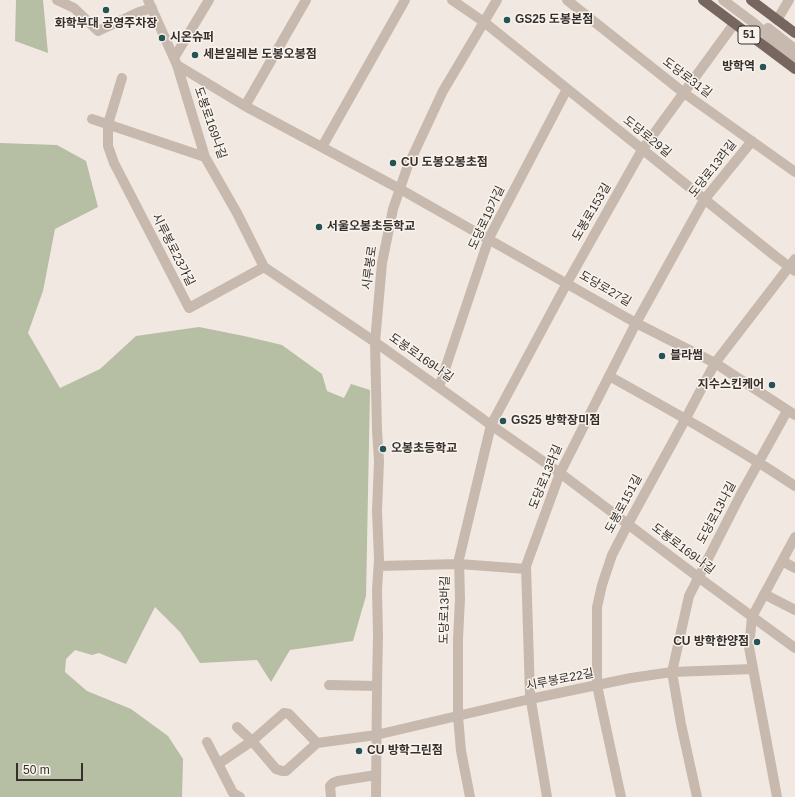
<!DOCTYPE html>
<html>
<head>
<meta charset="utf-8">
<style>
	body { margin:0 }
	#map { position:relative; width:795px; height:797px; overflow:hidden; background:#f1e9e1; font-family:Helvetica,sans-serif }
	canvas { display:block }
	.scale { position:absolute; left:16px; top:763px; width:67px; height:18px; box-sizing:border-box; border:2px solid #372f2c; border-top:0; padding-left:5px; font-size:12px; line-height:14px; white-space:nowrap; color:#372f2c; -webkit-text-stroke:3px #f9f3ed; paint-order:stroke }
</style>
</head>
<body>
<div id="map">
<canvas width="795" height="797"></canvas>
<div class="scale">50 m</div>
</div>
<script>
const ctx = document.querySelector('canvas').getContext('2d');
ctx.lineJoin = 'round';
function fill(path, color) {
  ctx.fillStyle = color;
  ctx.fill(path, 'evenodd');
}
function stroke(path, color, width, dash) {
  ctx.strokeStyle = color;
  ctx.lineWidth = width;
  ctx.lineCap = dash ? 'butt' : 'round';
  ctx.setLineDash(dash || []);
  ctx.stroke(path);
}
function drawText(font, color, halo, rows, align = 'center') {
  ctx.font = font + ' Helvetica,"Noto Sans KR",sans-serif';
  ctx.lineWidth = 3;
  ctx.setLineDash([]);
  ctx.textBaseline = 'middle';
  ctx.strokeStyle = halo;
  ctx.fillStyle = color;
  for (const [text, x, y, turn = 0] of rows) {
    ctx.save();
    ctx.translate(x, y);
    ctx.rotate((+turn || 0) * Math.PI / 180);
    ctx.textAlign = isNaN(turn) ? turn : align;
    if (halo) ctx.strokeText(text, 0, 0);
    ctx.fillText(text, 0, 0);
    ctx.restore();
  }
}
const green = new Path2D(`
	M16,0H43L48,53L15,41Z
	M0,143L57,145L86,161L98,207L55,229L43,291L28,333L60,388L100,369L136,336L199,327L244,336L282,345L322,374L327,391L344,398L351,384L370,390L366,596L353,641L290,650L271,682L257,660L200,663L180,632L155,607L126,664L99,653L92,655L75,650L66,659L65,672L87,691L131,709L168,736L183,759L182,797H0Z`);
const minor = new Path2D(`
	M57,0L74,8L98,31L139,12L152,8
	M148,0L177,65L205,157L237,213L264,267L375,342L458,401L491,425L560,473L698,577L795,648
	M452,0L484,22L775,256L795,271
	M567,0L684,93L795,172
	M723,0L754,23L780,47L795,58
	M777,20L789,0
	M768,28L795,49
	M174,58L209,0
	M177,65L245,106L400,189L636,323L715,363L795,415
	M122,78L108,124V146L114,163L189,308L264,267
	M245,106L306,0
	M92,119L205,157
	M322,147L405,0
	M609,376C672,411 735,446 795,486
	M439,387L489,238L567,89
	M782,561L795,568
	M379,566L459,564L526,569
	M764,594L795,610
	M329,685L377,686
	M207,742L233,793L240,797
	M317,743L376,735L530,699L597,685L631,678L672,672L753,669
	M218,764L252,741L276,769L282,771H286L317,743L289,714L284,713L252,741L237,727
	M331,797L330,786L333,783L338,781L376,775
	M376,797L377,686L378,635L377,590L379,559L377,511L379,461L377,430L375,342L382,263L393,209L407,168L443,91L497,0
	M470,797L461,751L458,716V639L460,599L459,559L491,425L567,283L642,150L734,24
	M547,797L530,695L526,566L560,473L636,323L704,200L752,141
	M621,797L602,709L597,685V607L602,585L612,555L628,524L686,418L715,363L795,259
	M697,797L681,724L672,672L689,596L741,494L787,411
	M777,797L749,647L752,617L795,537`);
const major = new Path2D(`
	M703,0L795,69
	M751,0L795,33`);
const markers = [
	[106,10,4,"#265354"],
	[507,20,4,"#265354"],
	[162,38,4,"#265354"],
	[195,55,4,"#265354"],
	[763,67,4,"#265354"],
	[393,163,4,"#265354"],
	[319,227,4,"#265354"],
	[662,356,4,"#265354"],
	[772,385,4,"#265354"],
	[503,421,4,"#265354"],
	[383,449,4,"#265354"],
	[757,642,4,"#265354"],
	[359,751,4,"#265354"]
];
const shields = [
	[749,35,22]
];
const shieldNames = [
	["51",749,35]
];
const poiNames = [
	["GS25 도봉본점",515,20],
	["화학부대 공영주차장",106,24,"center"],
	["시온슈퍼",170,38],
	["세븐일레븐 도봉오봉점",203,55],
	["방학역",755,67,"right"],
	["CU 도봉오봉초점",401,163],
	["서울오봉초등학교",327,227],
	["블라썸",670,356],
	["지수스킨케어",764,385,"right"],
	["GS25 방학장미점",511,421],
	["오봉초등학교",391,449],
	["CU 방학한양점",749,642,"right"],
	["CU 방학그린점",367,751]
];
const streetNames = [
	["도당로31길",687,78,37],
	["도봉로169나길",210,123,71],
	["도당로29길",647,137,39],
	["도당로13라길",713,169,-52],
	["도봉로153길",592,212,-60],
	["도당로19가길",487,218,-65],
	["시루봉로23가길",173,250,63],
	["시루봉로",370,268,-82],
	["도당로27길",605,289,30],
	["도봉로169나길",421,358,35],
	["도당로13라길",546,477,-68],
	["도봉로151길",624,504,-62],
	["도당로13나길",717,513,-62],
	["도봉로169나길",683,549,37],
	["도당로13바길",445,610,-89],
	["시루봉로22길",560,680,-11]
];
fill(green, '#b6bea3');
stroke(minor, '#c8b9ae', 10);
stroke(major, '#77665f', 10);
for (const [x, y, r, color] of markers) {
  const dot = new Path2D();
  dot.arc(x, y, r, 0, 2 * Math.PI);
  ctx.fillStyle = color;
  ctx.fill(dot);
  stroke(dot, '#f9f3ed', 1.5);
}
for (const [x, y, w] of shields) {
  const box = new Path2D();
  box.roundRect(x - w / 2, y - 9, w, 18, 3);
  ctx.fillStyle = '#f9f3ed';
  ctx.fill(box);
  stroke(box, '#372f2c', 1);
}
drawText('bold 11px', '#372f2c', null, shieldNames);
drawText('bold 12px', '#372f2c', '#f9f3ed', poiNames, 'left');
drawText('12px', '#372f2c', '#f9f3ed', streetNames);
</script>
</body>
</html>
